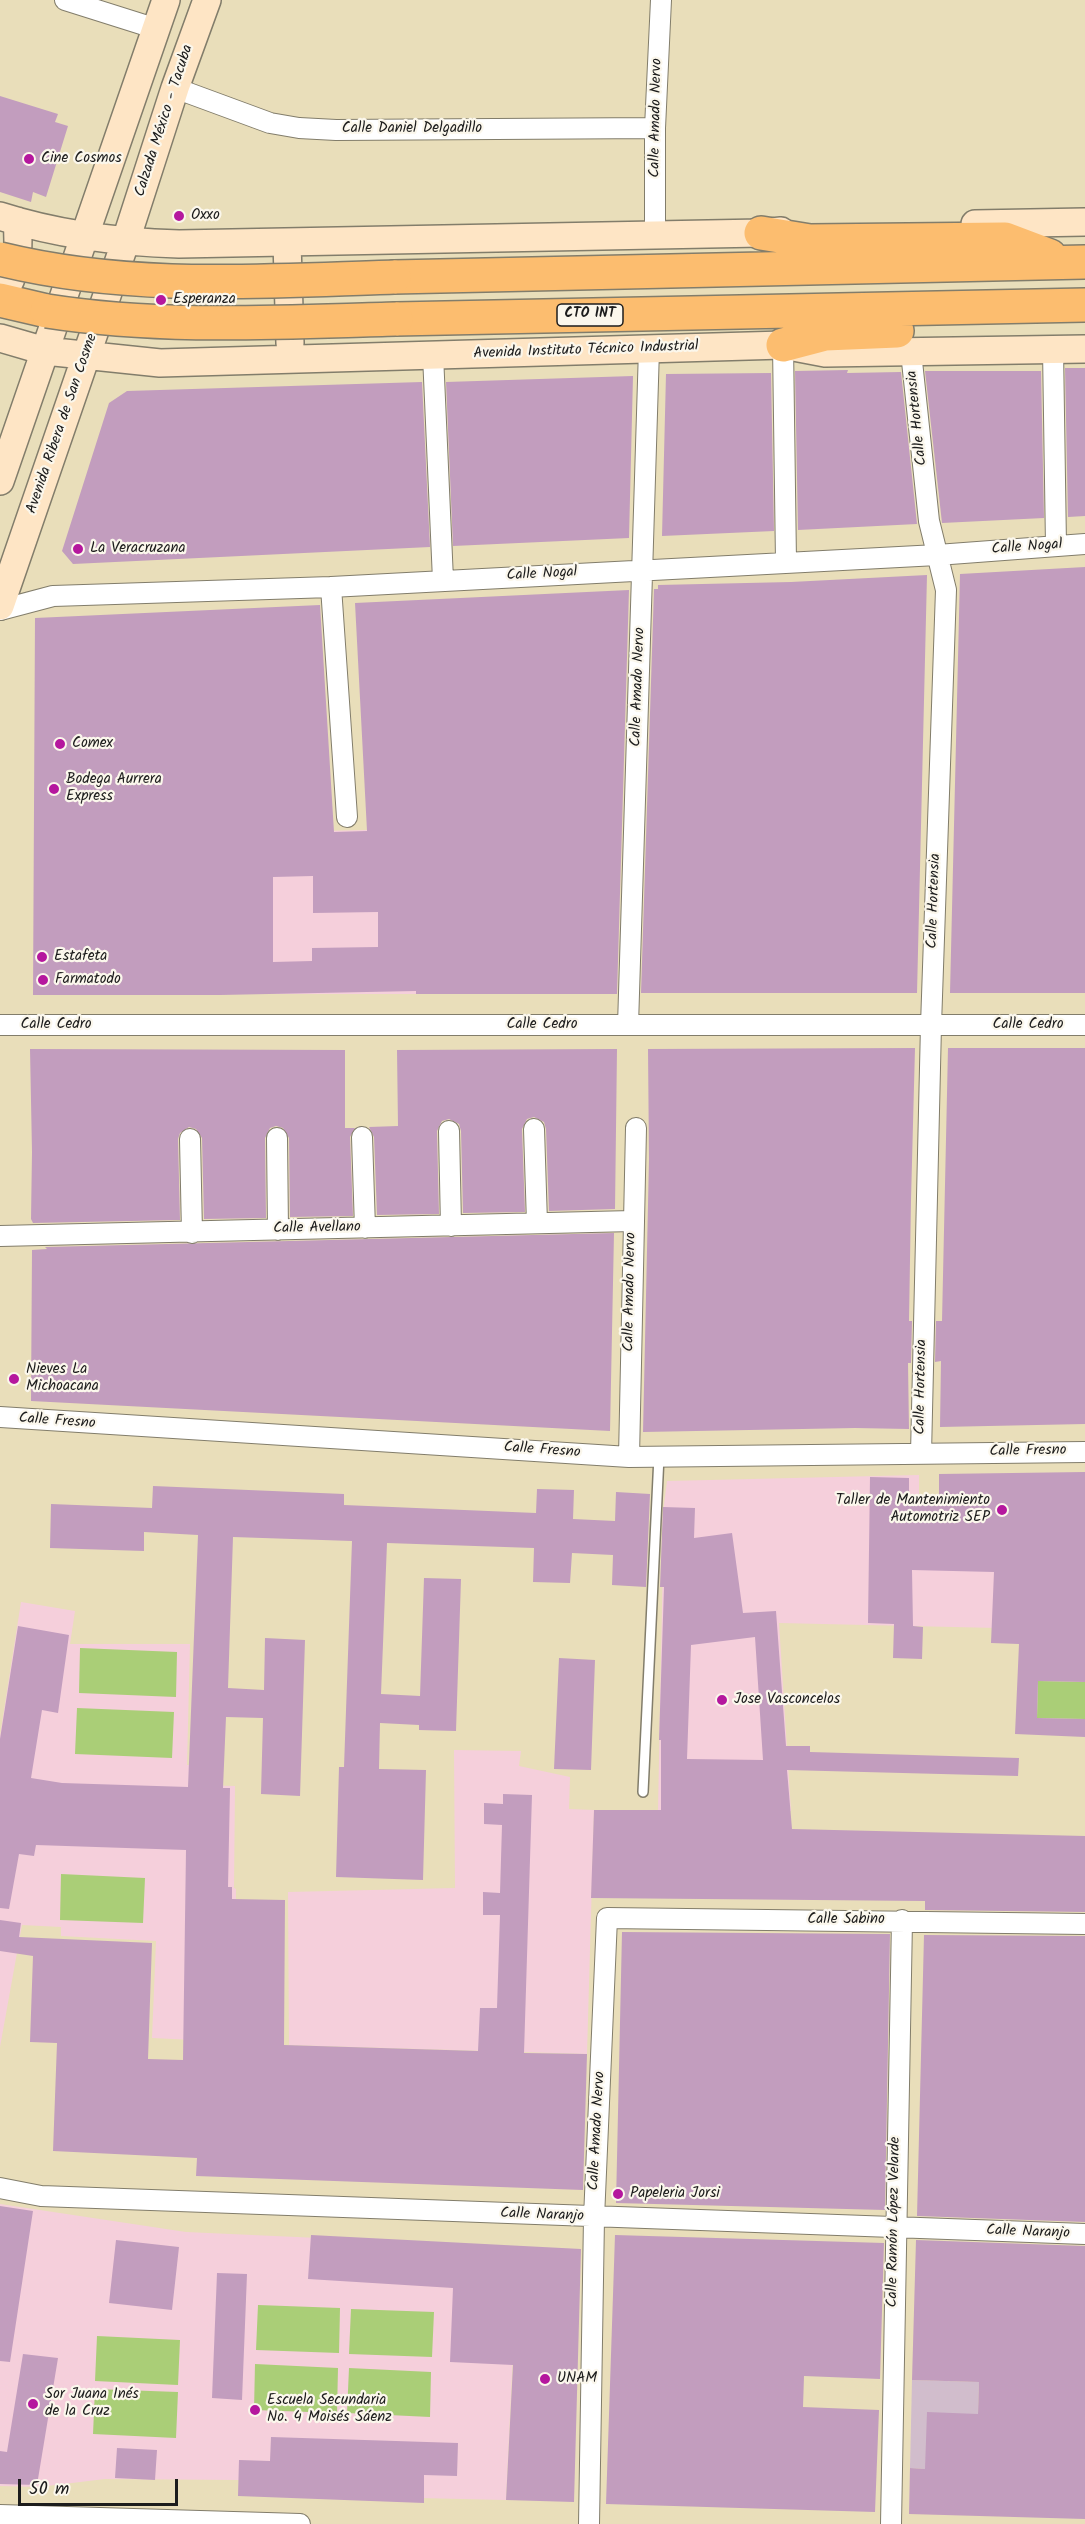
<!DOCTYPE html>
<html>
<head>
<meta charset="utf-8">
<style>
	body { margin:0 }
	#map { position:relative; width:1085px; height:2524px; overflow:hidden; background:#e9deba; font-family:Kalam,sans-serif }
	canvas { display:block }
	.scale { position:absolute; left:18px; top:2479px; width:160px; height:27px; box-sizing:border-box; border:3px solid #1c1c1c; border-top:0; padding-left:8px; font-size:18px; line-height:21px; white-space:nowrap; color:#1c1c1c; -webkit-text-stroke:4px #fbf7ec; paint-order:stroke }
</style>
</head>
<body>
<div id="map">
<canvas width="1085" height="2524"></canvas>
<div class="scale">50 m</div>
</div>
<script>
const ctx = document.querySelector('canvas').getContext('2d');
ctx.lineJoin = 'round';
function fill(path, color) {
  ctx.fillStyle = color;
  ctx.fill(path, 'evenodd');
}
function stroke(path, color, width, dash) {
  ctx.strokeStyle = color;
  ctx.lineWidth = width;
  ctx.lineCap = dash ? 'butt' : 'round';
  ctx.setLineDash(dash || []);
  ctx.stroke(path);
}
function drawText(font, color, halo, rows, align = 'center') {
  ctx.font = font + ' Kalam,sans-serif';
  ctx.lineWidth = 4.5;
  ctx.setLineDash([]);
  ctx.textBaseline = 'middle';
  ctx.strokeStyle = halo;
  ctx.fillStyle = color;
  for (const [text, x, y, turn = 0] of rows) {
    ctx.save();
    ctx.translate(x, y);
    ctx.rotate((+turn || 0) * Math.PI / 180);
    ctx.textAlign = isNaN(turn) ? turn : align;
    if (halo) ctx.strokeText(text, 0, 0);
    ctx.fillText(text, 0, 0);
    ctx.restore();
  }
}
const built = new Path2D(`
	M415,829L416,994H273V832Z
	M919,1475V1545L1085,1549V1630L779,1623L791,1811L658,1810L664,1505L667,1481Z
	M21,1602L75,1611L70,1644H190L187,1765H200V1785L235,1786L234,1888L236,1889L234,2042L152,2038L156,1941L61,1936V1927L22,1925L0,2047V1736Z
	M454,1750L521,1751L519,1766L570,1777L569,1809L594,1810L587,2054L289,2045L288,1892L455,1888Z
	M0,2204L186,2232L518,2247L506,2500L240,2494L239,2480L105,2479L39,2487L0,2486Z`);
const industrial = new Path2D(`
	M912,2380L979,2382L978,2414L925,2469L910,2468Z`);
const green = new Path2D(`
	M80,1648L177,1652L176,1697L79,1693Z
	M1038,1681L1085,1682V1719L1037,1718Z
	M77,1708L174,1712L172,1758L75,1754Z
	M61,1874L145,1878L143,1923L60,1920Z
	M258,2305L340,2308L339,2353L256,2350Z
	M351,2309L434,2312L432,2357L349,2354Z
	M97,2336L180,2340L178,2385L95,2381Z
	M255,2364L338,2368L337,2413L254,2410Z
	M349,2368L431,2372L430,2417L347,2413Z
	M95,2389L178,2392L176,2438L93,2434Z`);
const building = new Path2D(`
	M0,96L58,114L55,122L68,126L46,197L33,192L31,202L0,192Z
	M1065,368H1085V516L1068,517Z
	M848,370L847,373L901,372L917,524L798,530L795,371Z
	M925,371H1041L1044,518L942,523Z
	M771,373L774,531L662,536L666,374Z
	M633,376L629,538L453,546L446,382Z
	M422,382L430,547L73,564L62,551L109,403L127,391Z
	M1085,567V993H950L960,574Z
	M927,575L917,993H641L654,589H658V585L791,582Z
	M629,590L617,994H416V991L220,995H33L35,618L320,605L334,832L367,831L355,603ZM313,876V913L378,912V947L312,948V961L273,962V877Z
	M915,1048L911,1200L909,1321H912L911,1363H908L909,1429L855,1428L643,1432L649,1159L648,1049Z
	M948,1048H1085V1424L940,1427L941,1361L935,1362L936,1321H942Z
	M30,1049L345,1050V1128H355L350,1137L353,1216L290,1217L289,1138L283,1128L276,1126L270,1128L265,1138L266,1218L204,1219L202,1138L196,1129L189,1127L180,1133L178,1139L180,1220L33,1223L31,1219L32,1152Z
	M617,1049L615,1209L549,1211L546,1129L544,1122L534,1117L527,1119L522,1129L525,1212L463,1213L461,1131L459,1124L449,1119L442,1121L437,1131L439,1214L377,1215L374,1137L369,1127L398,1126L397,1050Z
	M614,1233L610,1431L31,1401L32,1250L47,1249L45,1247Z
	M1085,1472V1682L1038,1681L1037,1718L1085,1719V1737L1015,1734L1019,1644L991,1643L994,1572L912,1570L913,1626L923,1627L922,1659L893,1658L894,1624L868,1623L870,1477L909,1478V1505H939V1474Z
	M153,1486L344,1494V1505L536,1513L537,1489L574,1490L573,1519L615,1521L616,1492L650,1494L646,1587L612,1585L613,1555L572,1553L570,1583L533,1582L534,1548L387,1543L381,1694L420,1696L424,1578L461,1579L456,1731L419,1730V1725L380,1723L379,1769L426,1770L423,1880L336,1877L339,1767H344L352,1541L233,1537L228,1688L264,1690L265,1638L305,1640L300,1796L261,1794L263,1718L226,1717L223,1788H230L228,1887H232V1899L285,1900L284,2045L478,2051L480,2008H497L500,1915H483V1892L500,1893L502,1825L484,1824V1803L503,1804V1794L532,1795L524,2053L587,2054L583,2190L196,2176L197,2158L53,2151L57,2043L30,2042L33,1956L0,1951V1920L21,1923L19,1937L152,1943L148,2059L183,2060L186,1850L36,1845L34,1856L19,1854L9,1909L0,1908V1739L18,1626L69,1635L58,1713L42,1710L31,1778L62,1783L188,1787L198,1535L144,1532V1551L50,1548L51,1504L152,1508Z
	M663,1507L695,1508L694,1538L732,1533L743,1613L776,1611L786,1746H810V1752L1019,1758L1018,1776L787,1770L792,1829L1085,1836V1912L925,1910V1901L591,1898L594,1810H661V1740H659L664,1587H660ZM755,1637L763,1760L687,1759L691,1645Z
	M559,1658L595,1660L591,1770L554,1769Z
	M622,1932L890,1934L885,2210L616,2203Z
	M924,1935L1085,1936V2222L917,2216Z
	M0,2206L33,2211L10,2362L0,2361Z
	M311,2235L581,2249L574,2502L506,2500L513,2365L450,2362L453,2288L308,2279Z
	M615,2235L884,2243L880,2379L804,2376L803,2407L879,2410L875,2512L606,2504Z
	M116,2240L179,2247L172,2310L109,2303Z
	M916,2240L1085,2246V2519L909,2514L910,2468L925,2469L927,2412L978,2414L979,2382L912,2380Z
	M217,2273L247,2274L242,2400L212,2398Z
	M23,2354L58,2358L37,2485L0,2484V2451L7,2452Z
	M271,2437L458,2443L457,2476L424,2475V2503L238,2496L239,2460L270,2461Z
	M117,2448L157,2450L155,2480L115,2478Z`);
const service = new Path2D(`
	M643,1792L659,1456`);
const minor = new Path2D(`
	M65,0L157,29
	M175,88L270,123L299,128L336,130L655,128
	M655,235V128L661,0
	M783,345L786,562
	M1053,349L1056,546
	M911,352L929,521L946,590L931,1025L921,1454
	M433,355L443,580
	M331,587L347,817
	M0,610L53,596L331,587L937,555L1085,544
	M0,1025H1085
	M628,1025L649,349
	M534,1129L537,1223
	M449,1131L451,1226
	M362,1137L365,1228
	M277,1138L278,1230
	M190,1139L192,1233
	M0,1236L633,1221
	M0,1417L629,1457L1085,1452
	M629,1457L636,1128
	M0,2188L41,2196L1085,2234
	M0,2515L300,2524
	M589,2524L594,2218L607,1918L1085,1924
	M891,2524L902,1920`);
const secondary = new Path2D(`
	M0,216C59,235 117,242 179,244L761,233L781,231
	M975,224L1085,222
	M287,242L290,343
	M0,300C17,272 20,254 17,221
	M0,338L45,351L160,363L783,345L825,353L1085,349
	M0,481L166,0
	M0,606L125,243L175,88L207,0`);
const motorway = new Path2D(`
	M761,233L810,241L1005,239L1050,256
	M394,277L1085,262
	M0,300L47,311
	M396,319L1085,305
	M783,345L825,334L897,331`);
const motorwayBridge = new Path2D(`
	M0,259C130,291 262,281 394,277
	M47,311C162,329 279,322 396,319`);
const markers = [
	[29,159,6,"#b5179e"],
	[179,216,6,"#b5179e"],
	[161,300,6,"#b5179e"],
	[78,549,6,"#b5179e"],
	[60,744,6,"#b5179e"],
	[54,789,6,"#b5179e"],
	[42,957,6,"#b5179e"],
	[43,980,6,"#b5179e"],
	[14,1379,6,"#b5179e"],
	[1002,1510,6,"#b5179e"],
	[722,1700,6,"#b5179e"],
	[618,2194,6,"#b5179e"],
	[545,2379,6,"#b5179e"],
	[33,2404,6,"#b5179e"],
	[255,2410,6,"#b5179e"]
];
const shields = [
	[590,315,66]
];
const shieldNames = [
	["CTO INT",590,315]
];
const streetNames = [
	["Calle Amado Nervo",657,118,-89],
	["Calzada México - Tacuba",165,121,-72],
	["Calle Daniel Delgadillo",412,129],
	["Avenida Instituto Técnico Industrial",586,351,-2],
	["Calle Hortensia",918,418,-96],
	["Avenida Ribera de San Cosme",63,424,-71],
	["Calle Nogal",1027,548,-4],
	["Calle Nogal",542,575,-3],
	["Calle Amado Nervo",639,687,-88],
	["Calle Hortensia",935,901,-88],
	["Calle Cedro",56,1025],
	["Calle Cedro",542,1025],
	["Calle Cedro",1028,1025],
	["Calle Avellano",317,1229,-1],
	["Calle Amado Nervo",631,1292,-89],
	["Calle Hortensia",922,1387,-89],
	["Calle Fresno",57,1422,4],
	["Calle Fresno",542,1451,4],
	["Calle Fresno",1028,1452,-1],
	["Calle Sabino",846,1920],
	["Calle Amado Nervo",598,2131,-87],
	["Calle Naranjo",542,2216,2],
	["Calle Ramón López Velarde",895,2222,-89],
	["Calle Naranjo",1028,2233,2]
];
const poiNames = [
	["Cine Cosmos",41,159],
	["Oxxo",191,216],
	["Esperanza",173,300],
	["La Veracruzana",90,549],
	["Comex",72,744],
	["Bodega Aurrera",66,780],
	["Express",66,797],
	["Estafeta",54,957],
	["Farmatodo",55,980],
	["Nieves La",26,1370],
	["Michoacana",26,1387],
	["Taller de Mantenimiento",990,1501,"right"],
	["Automotriz SEP",990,1518,"right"],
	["Jose Vasconcelos",734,1700],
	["Papeleria Jorsi",630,2194],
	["UNAM",557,2379],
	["Sor Juana Inés",45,2395],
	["de la Cruz",45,2412],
	["Escuela Secundaria",267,2401],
	["No. 4 Moisés Sáenz",267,2418]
];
fill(built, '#f5cfdb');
fill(industrial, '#d1bdcc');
fill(green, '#aace77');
fill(building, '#c29dbe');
stroke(service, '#827d6b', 12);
stroke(minor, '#827d6b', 22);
stroke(secondary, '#827d6b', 30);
stroke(motorway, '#827d6b', 36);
stroke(service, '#fff', 9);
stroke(minor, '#fff', 20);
stroke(secondary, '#fee5c5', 27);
stroke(motorway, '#fcbd6f', 33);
stroke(motorwayBridge, '#827d6b', 36, []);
stroke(motorwayBridge, '#fcbd6f', 33);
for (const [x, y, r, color] of markers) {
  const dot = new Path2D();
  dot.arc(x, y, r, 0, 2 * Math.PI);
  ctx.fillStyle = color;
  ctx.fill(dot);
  stroke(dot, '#fbf7ec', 2);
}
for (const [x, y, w] of shields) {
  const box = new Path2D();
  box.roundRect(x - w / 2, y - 11, w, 22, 4.5);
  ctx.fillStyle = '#fbf7ec';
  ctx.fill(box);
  stroke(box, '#1c1c1c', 1.5);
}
drawText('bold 14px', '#1c1c1c', null, shieldNames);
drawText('15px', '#1c1c1c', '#fbf7ec', streetNames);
drawText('15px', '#1c1c1c', '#fbf7ec', poiNames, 'left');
</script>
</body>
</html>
